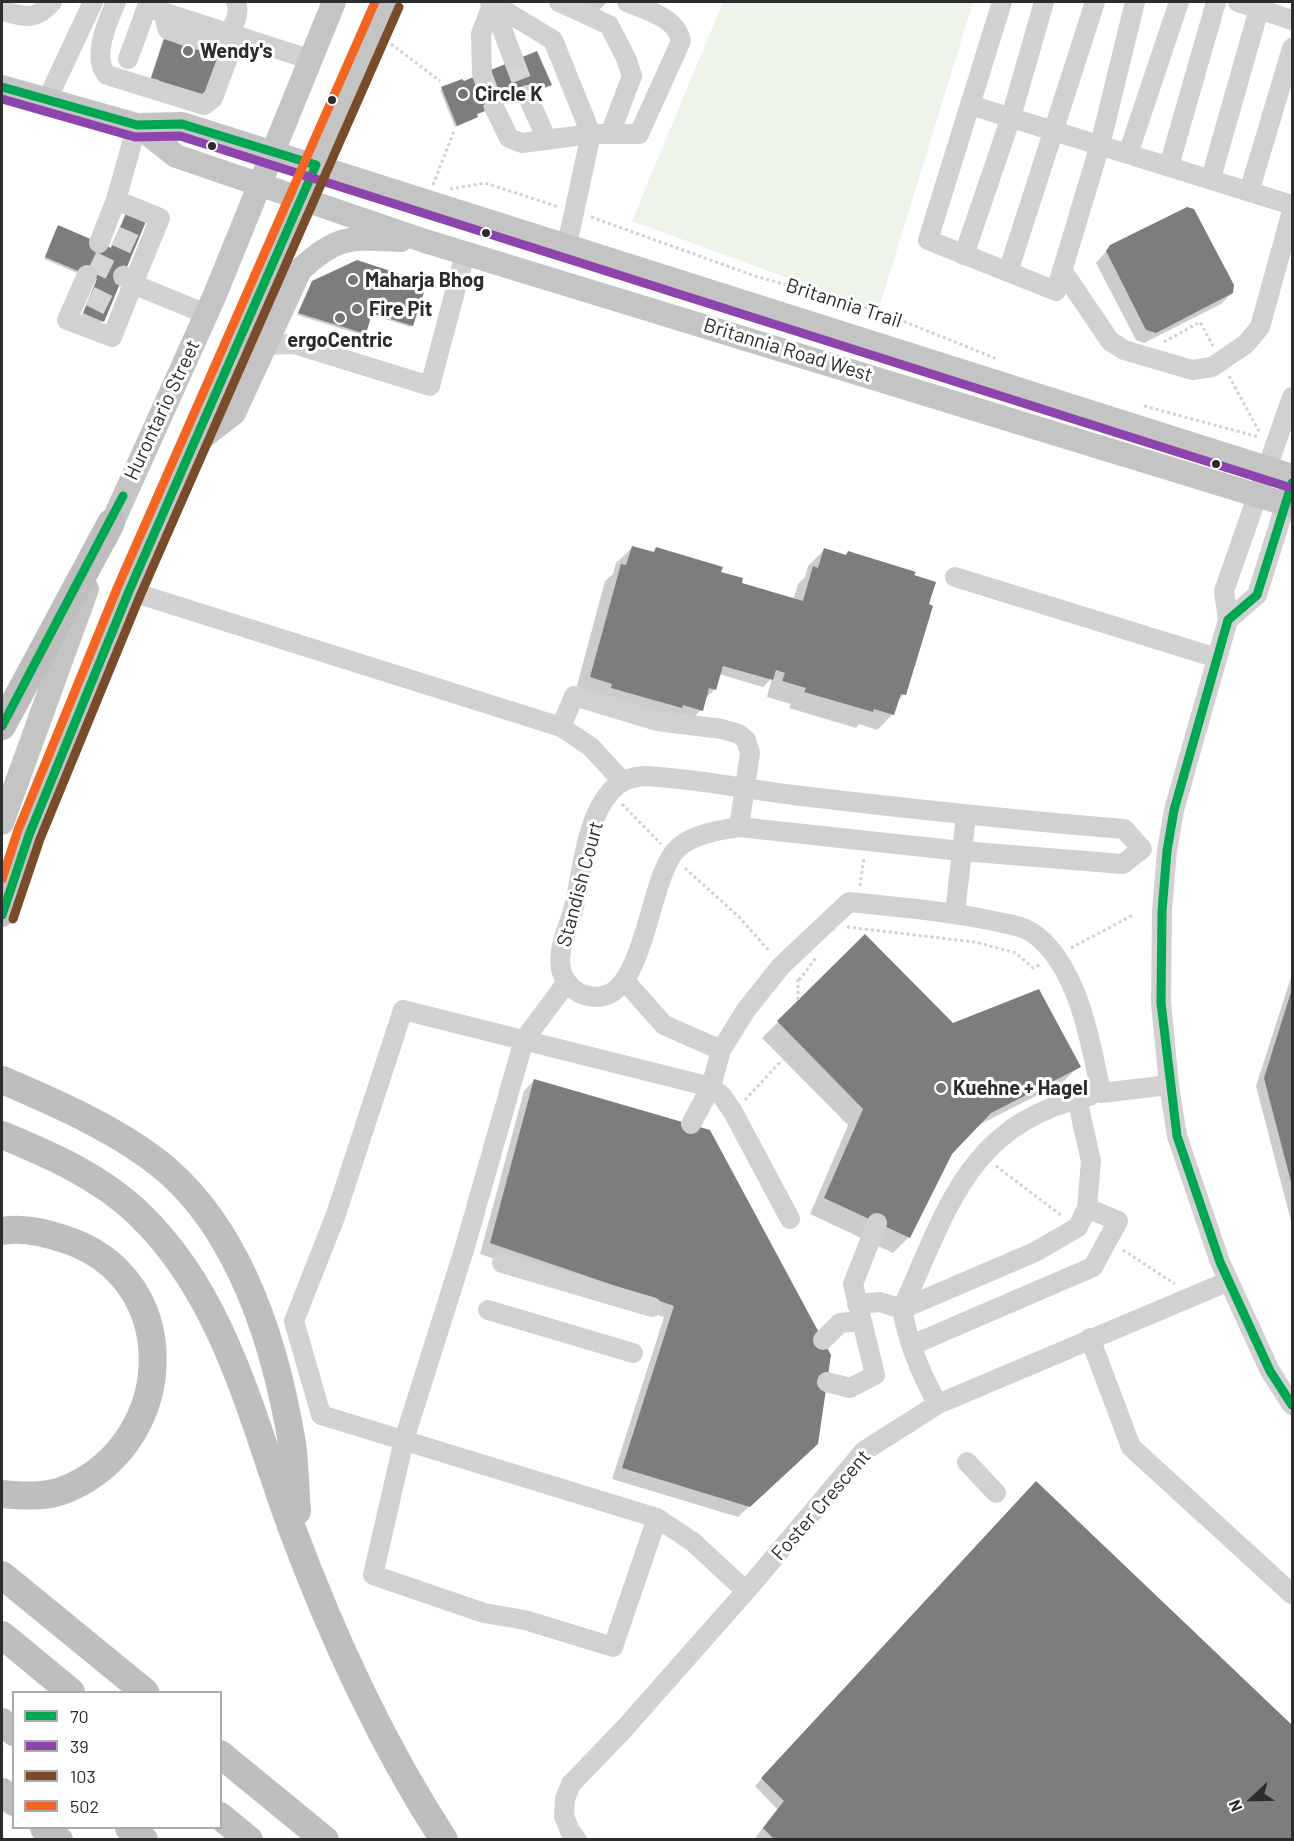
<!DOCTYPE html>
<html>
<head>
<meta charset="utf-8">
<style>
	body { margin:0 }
	#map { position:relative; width:1294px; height:1841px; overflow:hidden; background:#fff; font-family:Barlow,sans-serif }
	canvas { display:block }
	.frame { position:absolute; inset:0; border:3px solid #2c2c2c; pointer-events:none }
	.legend { position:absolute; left:12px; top:1691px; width:210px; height:138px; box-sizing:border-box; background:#fff; border:2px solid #ababab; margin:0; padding:8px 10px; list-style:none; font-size:18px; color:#2c2c2c }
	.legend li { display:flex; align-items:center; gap:12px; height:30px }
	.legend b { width:30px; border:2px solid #ababab }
	.north { position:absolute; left:1222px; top:1769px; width:60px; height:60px; -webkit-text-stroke:4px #fff; paint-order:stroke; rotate:248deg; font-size:16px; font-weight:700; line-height:24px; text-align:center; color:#2c2c2c }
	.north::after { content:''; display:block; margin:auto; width:21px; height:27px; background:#2c2c2c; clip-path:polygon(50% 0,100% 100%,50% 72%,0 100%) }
</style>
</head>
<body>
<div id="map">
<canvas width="1294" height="1841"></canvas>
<div class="frame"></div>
<ul class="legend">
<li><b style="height:8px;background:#00a651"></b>70</li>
<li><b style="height:8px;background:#8e44ad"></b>39</li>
<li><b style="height:8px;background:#7a4b2a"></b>103</li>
<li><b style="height:8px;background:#f26522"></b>502</li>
</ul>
<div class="north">N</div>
</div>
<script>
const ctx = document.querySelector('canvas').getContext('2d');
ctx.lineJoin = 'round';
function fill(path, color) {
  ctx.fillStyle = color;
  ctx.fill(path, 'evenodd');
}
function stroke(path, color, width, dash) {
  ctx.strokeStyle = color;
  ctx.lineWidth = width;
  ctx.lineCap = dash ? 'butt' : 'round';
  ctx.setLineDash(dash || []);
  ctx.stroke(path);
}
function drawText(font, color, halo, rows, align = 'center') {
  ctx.font = font + ' Barlow,sans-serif';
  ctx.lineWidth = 6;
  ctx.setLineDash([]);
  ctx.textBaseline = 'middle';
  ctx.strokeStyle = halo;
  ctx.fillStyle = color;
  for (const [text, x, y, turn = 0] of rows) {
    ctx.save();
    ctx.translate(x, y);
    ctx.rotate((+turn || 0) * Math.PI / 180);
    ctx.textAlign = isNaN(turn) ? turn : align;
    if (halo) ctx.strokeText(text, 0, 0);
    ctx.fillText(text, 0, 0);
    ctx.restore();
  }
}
const green = new Path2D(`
	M723,2H973L878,311L632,221Z`);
const shadow = new Path2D(`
	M579,2H607L599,10Z
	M164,37L204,95L150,80Z
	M463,83L550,85L476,115L474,119L455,127L440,90Z
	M127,212L102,321L100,323L82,315L96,281L44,259L56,229L110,249Z
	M1111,246L1232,293L1221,304L1144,343L1136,340L1096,263Z
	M313,282L412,325L410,327L370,314L362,335L297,315Z
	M632,548L652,553L656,549L720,573L740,584L793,600L798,584L805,577L808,566L824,550L904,694L896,703L893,714L877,730L859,724L856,728L789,708L791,704L767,697L772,678L763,687L719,674L714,690L705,699L701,710L685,726L575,693L605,581L613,574L616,563Z
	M865,936L952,1025L1079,1066L1063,1082L975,1127L950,1153L909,1237L893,1253L810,1214L848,1125L762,1038Z
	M1292,974V1225L1256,1086Z
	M534,1080L805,1454L738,1517L612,1479L664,1317L480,1254L524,1091Z
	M1036,1483L1292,1727V1840H759L756,1837L777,1809L755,1786Z`);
const building = new Path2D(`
	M166,33L220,51L205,96L154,93L159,80L151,78Z
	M537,51L552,85L477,114L478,117L457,126L441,87L462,79L464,81Z
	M1187,207L1194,209L1234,285L1233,293L1156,333L1146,330L1106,251L1110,245Z
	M127,211L147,219L104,322L83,313L97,279L45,257L58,225L111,248Z
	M357,260L427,283L413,326L372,313L366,334L298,313L312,281Z
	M632,546L654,552L656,547L723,567L721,572L743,578L742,583L803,601L813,566L818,568L824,548L846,555L848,551L916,572L914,575L936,582L929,604L933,606L906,695L901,694L894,715L874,709L873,712L804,692L806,688L782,681L785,673L776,670L773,680L723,666L716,690L709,688L703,711L683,705L682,708L611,688L612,684L590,677L621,564L626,565Z
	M865,934L953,1023L1039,989L1081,1067L991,1113L952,1154L910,1238L824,1198L863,1109L777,1021Z
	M1292,989V1186L1264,1078Z
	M534,1079L710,1130L831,1355L818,1444L750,1507L622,1468L674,1306L490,1243Z
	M1036,1481L1292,1725V1840H775L763,1828L784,1801L761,1778Z`);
const minorTunnel = new Path2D(`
	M514,61L527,95
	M482,74L494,107
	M116,236L136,245
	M92,261L123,276
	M90,296L110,306`);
const path = new Path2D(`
	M391,44L440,81
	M433,185L454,131
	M450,189L485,183L559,207
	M591,217L755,276L878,311L997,359
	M1164,342L1200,322L1213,346
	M1229,376L1260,433
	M1144,406L1259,437
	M622,804L661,844
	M685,868L738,916L770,952
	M860,886L864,857
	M847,927L975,942L1016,953L1033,968L1041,964
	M1071,948L1133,915
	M799,980L816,958
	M798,1000V979
	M745,1100L782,1060
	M996,1166L1062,1216
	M1123,1250L1175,1284`);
const minor = new Path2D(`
	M116,2C108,21 91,57 107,75L204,105L213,98L236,36
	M490,2L553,40L591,134L567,245
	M492,2L514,61
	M559,2L609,25L626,58L632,76L610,134
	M1002,2L928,240L1056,291L1100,145L1135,2
	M1238,2L1292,20
	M2,11C26,16 34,22 52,2
	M163,13L168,30C195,38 218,54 234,24C237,18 239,8 236,2
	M128,59L147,7L309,59
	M482,74L481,34L493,2
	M527,95L547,140
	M47,100L93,2
	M970,105L1292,205
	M494,107L509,138L522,143L591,134H639L681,41C676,17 648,11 627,2
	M137,125L116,200L160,218L133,284L206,314
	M1128,154L1179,2
	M1169,166L1216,2
	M1211,178L1259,9
	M1249,192L1292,48
	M99,243L116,200
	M964,255L1011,117L1044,2
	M1062,270L1110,341L1124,350L1192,370L1212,367L1246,344L1260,327L1292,211
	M1008,272L1095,2
	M87,275L67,320L112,337L133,284L123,276
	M266,345L294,344L430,386L465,254
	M1292,397L1224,591L1228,620L1174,810L1167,851L1162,911L1161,1003L1169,1085L1177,1136L1220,1262L1270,1371L1292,1405
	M955,577L1217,658
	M129,591L561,727L591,747L622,781
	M1228,620L1257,595L1292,483
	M561,727L574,696L657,721L722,729L739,734L746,740L750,753L739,827
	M644,776C694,778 743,789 793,795C903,808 1013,820 1124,829L1142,849L1123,864L961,851L739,827C720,830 694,834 679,847C646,875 647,1009 589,996C575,994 564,982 561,969C557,948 569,927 574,907C583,870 585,820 611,791C620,781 631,777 644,776Z
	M955,913L966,816
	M625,981L664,1025L721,1050L711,1087L691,1124
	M567,982L524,1040L464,1250L404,1440L373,1575L484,1613L525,1620L613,1647L657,1518
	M721,1050L746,1010L781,966L849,902C897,907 946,911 994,921C1007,924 1021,925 1033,933C1078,965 1091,1043 1101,1093L1169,1085
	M502,1263L652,1307
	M857,1304L880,1302L902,1309C908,1342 921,1375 938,1404
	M902,1309L1035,1252L1078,1227L1087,1208L1091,1161L1077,1099
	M902,1309C948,1208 968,1123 1090,1096
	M488,1310L633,1353
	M1090,1338L1131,1447L1292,1594
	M823,1340L840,1323L861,1321
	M912,1345L1093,1267L1118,1221L1087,1208
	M827,1382L850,1388L875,1375L853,1284L877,1223
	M967,1462L996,1493
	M746,1591L693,1542L657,1518L321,1415L294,1321L335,1217L403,1010L711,1087L722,1096L733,1112L790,1219
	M577,1840L570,1831L564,1816L565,1799L571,1784L624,1729L746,1591L864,1451L938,1404L1229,1281`);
const major = new Path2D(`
	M2,87L137,125L182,124L1292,476
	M137,125L176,156L425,241L1292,506
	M194,444L234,413L300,270C338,234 351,238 401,240
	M105,539L214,297L334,2
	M2,823L87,589
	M2,915L29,835L129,591L388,2`);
const highway = new Path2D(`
	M2,726L111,523
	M2,1080C56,1103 123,1132 168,1171C242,1236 276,1348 292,1443C295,1465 295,1488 297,1511
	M2,1135C50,1155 99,1176 138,1213C224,1295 251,1415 290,1523C331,1634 379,1740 444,1840
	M2,1231C23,1227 44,1232 64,1239C184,1277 179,1439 69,1488C48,1498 23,1496 2,1494
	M2,1575L145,1692
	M2,1635L71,1692
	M2,1722L14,1732
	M220,1754L325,1840
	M2,1792L14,1802
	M220,1816L249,1840
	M44,1828L59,1840
	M129,1828L144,1840`);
const bus1 = new Path2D(`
	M2,87L137,125L182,124L316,165L129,591L29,835L2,915
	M1292,483L1257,595L1228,620L1174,810L1167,851L1162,911L1161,1003L1177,1136L1220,1262L1270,1371L1292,1405
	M2,726L123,496`);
const bus2 = new Path2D(`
	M2,99L135,137L180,136L1288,487`);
const bus3 = new Path2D(`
	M13,919L40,839L140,596L399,7`);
const bus4 = new Path2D(`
	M2,879L18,830L118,586L375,2`);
const markers = [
	[188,51,6,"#767676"],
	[463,94,6,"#767676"],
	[332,100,5,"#2c2c2c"],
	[212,146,5,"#2c2c2c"],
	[486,233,5,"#2c2c2c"],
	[353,280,6,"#767676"],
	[357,309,6,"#767676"],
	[340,318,6,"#767676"],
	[1216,464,5,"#2c2c2c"],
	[941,1088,6,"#767676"]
];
const poiNames = [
	["Wendy's",200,51],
	["Circle K",475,94],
	["Maharja Bhog",365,280],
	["Fire Pit",369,309],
	["ergoCentric",340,340,"center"],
	["Kuehne + Hagel",953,1088]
];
const streetNames = [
	["Britannia Trail",844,303,18],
	["Britannia Road West",788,350,17],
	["Hurontario Street",162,410,-65],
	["Standish Court",580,884,-75],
	["Foster Crescent",821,1505,-49]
];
fill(green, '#eef4e9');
fill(shadow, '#0003');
fill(building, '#7d7d7d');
stroke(minorTunnel, '#d5d5d5', 20, [20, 10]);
stroke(path, '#d1d1d1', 3, [3, 3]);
stroke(minor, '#d1d1d1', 20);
stroke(major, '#c4c4c4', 24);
stroke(highway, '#bebebe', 28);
stroke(bus1, '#00a651', 9);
stroke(bus2, '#8e44ad', 9);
stroke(bus3, '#7a4b2a', 9);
stroke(bus4, '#f26522', 9);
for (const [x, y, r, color] of markers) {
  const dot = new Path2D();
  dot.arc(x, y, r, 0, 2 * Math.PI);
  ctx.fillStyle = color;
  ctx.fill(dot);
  stroke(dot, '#fff', 2);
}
drawText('bold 20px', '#2c2c2c', '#fff', poiNames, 'left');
drawText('20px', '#2c2c2c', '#fff', streetNames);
</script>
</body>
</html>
